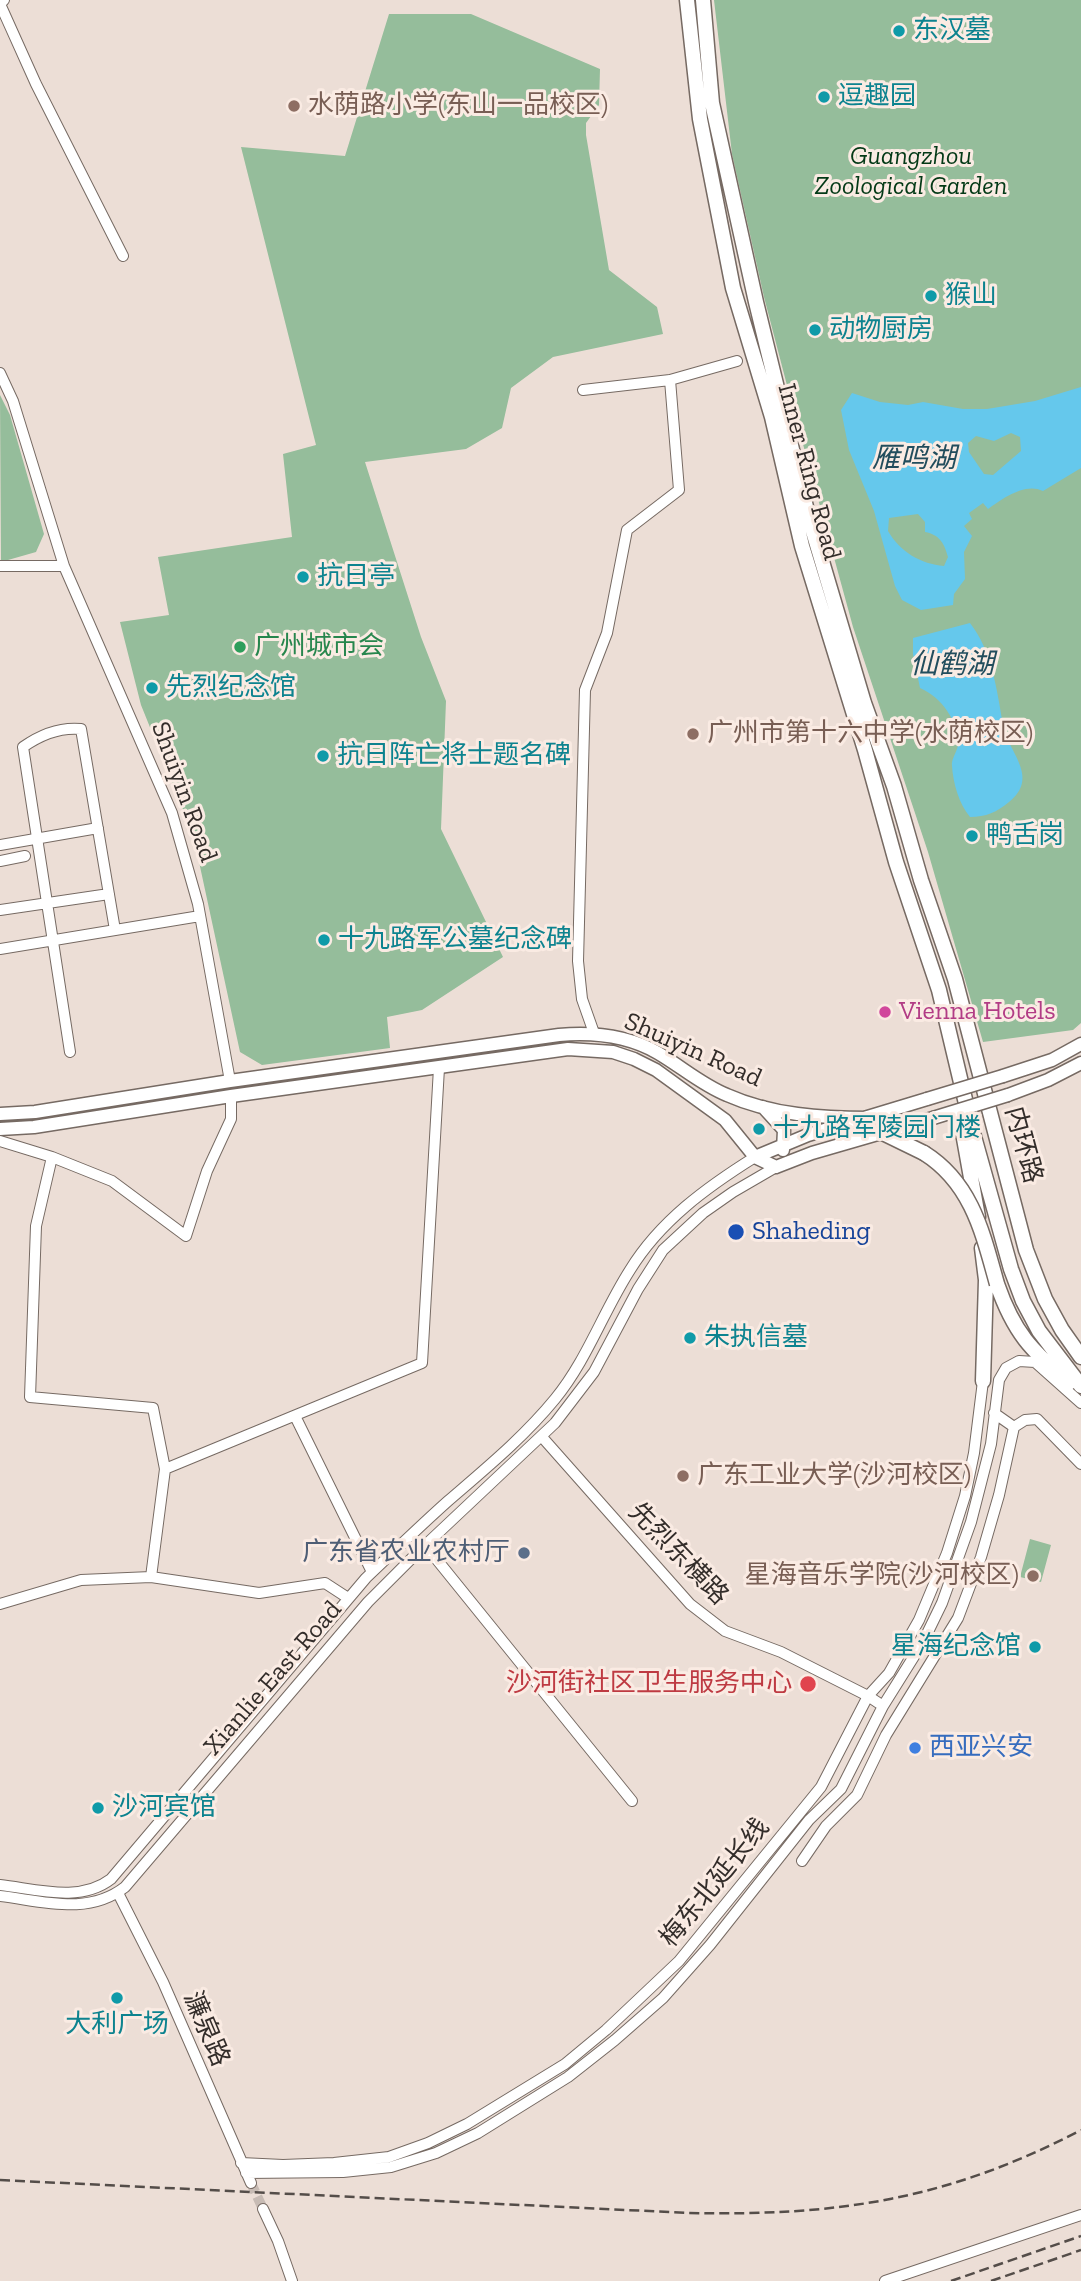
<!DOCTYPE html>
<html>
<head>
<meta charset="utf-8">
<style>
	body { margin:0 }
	canvas { display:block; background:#ecded6 }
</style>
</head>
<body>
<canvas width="1081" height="2281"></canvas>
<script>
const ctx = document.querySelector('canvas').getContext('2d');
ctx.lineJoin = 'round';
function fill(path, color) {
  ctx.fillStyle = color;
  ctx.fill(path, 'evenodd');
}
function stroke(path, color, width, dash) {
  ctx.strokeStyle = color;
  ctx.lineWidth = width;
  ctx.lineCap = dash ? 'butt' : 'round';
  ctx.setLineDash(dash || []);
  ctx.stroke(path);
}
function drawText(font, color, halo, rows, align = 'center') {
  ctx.font = font + ' "Zilla Slab","Noto Sans SC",serif';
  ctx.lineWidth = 6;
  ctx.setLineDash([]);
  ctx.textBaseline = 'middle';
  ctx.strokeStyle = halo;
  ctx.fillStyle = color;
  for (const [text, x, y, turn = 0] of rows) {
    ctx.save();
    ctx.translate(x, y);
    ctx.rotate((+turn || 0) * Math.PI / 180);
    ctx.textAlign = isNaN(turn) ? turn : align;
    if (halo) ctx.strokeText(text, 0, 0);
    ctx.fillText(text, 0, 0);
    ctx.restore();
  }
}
const green = new Path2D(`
	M714,0H1081V1023L1073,1030L983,1042L928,852L853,627L789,393L764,297L732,154Z
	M389,14H471L600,69L599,105L586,123V135L609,270L657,307L663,334L553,357L511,388L502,428L466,449L365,462L421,637L446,701L441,829L503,957L422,1010L387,1017L390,1048L262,1065L240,1052L193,834L141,705L120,622L169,615L158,557L292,537L283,454L316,445L241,147L345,156Z
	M0,395L10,415L44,534L36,552L1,562Z
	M1030,1539L1051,1545L1041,1582L1020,1577Z`);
const water = new Path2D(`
	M1081,387V468L1043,491C1025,482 1002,499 988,509L983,503L969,513L972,519L964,526L972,536L964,552L965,579L954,594L953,605L921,610L902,600L895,586L874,511L849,450L841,410L852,393L880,402L908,405L923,402L963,409H987L1035,401ZM1011,433L1020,437L1021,451L993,475L984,474L969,452L968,443L976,436L994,441ZM918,514L925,522V532C940,535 944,543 948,557L944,566C921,564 900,552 888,531L889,518Z
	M970,623C992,651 997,690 1003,725C1007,751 1041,777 1009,802C997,812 986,817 970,817C959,804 953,783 952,766C951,759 957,752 958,745C958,720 942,698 920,688L913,654V638Z`);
const minorTunnel = new Path2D(`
	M251,2183L263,2209`);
const minor = new Path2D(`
	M4,0L0,4L36,84L123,256
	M0,373L13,401L64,566L172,813L198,904L230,1081
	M583,390L670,380L737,361
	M0,566H64
	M0,845L98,828
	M0,861L25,856
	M0,910L109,894
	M0,949L200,916
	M594,1033L582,999L578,961L585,690L607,633L627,530L679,490L670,380
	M70,1052L23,747C40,735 60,727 81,729L115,930
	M0,1141L52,1157L112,1181L186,1236L207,1171L231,1119V1096
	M52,1157L36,1226L30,1397L153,1408L165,1469
	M994,1413L1014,1427
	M295,1416L372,1572
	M542,1437L690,1604L725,1631L781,1652L868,1696L883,1706
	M425,1545L632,1801
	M151,1577L165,1469L422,1363L439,1068
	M0,1604L81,1580L151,1577L259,1593L325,1583L348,1598
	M802,1861L826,1826L857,1795L886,1735L958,1618L981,1557L999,1495L1014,1427L1025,1420L1037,1419L1081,1464
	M0,1885C36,1889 80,1903 111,1879L366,1578C393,1552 420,1526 448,1501C485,1469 524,1437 555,1399C587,1360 603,1312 630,1270C660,1221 707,1187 755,1157
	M118,1893L163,1982L251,2183
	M0,1896C43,1901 88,1916 125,1887L368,1602L418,1552L555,1423L594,1372L638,1289L663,1250L703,1213L733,1192L776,1167
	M241,2163L283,2165L334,2163L389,2157L428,2143L467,2124L565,2064L606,2030L679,1961L821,1787L868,1696L889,1673L919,1620L947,1553L965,1496L974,1453L983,1381
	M246,2173L343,2172L391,2167L436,2153L478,2133L568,2077L615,2040L663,1998L710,1945L809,1820L841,1789L883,1706L923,1642L942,1603L971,1522L991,1444L999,1380L1006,1368L1019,1361L1035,1362L1081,1403
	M263,2209L278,2241L292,2281
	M885,2281L1081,2215`);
const major = new Path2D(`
	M1003,1076L1052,1060L1081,1044
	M1008,1095L1048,1080L1081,1063
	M763,1107L784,1130L783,1150
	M0,1114L35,1112L230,1081L559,1035C593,1032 627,1035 658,1053C682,1067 702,1085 727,1095C772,1115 822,1118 870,1118
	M0,1129L34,1127L231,1096L568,1049L613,1052L634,1059L656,1070L725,1120L755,1157L776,1167
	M755,1157L808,1135L927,1099
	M776,1167L812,1153L933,1118`);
const highway = new Path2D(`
	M687,0L700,119L733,288L772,417L802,546L865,750L896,862L939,990L973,1133L1011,1269L1023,1301L1039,1331L1081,1386
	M703,0L712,103L756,302L807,511L864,703L894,786L921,880L955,979L1026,1250L1045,1299L1062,1330L1081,1357
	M960,1116L978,1217
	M883,1133L924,1153
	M982,1248L986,1280L983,1381
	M997,1284C1014,1333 1031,1350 1069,1383`);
const rail = new Path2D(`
	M0,2180L689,2213C838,2216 947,2200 1081,2130
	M951,2281L1081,2236
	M991,2281L1081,2250`);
const majorBridge = new Path2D(`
	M927,1099L1003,1076
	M933,1118L1008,1095`);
const highwayBridge = new Path2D(`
	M924,1153C972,1183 983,1234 997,1284`);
const markers = [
	[899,31,7,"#0f9aa8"],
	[824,97,7,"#0f9aa8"],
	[294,106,7,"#8d6e63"],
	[931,296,7,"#0f9aa8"],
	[815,330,7,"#0f9aa8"],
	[303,577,7,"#0f9aa8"],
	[240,647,7,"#2e9e5b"],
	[152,688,7,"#0f9aa8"],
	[693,734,7,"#8d6e63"],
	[323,756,7,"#0f9aa8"],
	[972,836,7,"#0f9aa8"],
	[324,940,7,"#0f9aa8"],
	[885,1012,7,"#d1479c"],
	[759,1129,7,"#0f9aa8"],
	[736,1232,9,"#1a4fb4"],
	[690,1338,7,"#0f9aa8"],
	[683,1476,7,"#8d6e63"],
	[524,1553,7,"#5c6f8a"],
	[1033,1576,7,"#8d6e63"],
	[1035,1647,7,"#0f9aa8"],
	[808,1684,9,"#e0444e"],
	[915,1748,7,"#3f7fe0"],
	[98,1808,7,"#0f9aa8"],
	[117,1998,7,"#0f9aa8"]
];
const cultureNames = [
	["东汉墓",913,31],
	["逗趣园",838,97],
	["猴山",945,296],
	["动物厨房",829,330],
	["抗日亭",317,577],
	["先烈纪念馆",166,688],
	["抗日阵亡将士题名碑",337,756],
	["鸭舌岗",986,836],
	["十九路军公墓纪念碑",338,940],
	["十九路军陵园门楼",773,1129],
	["朱执信墓",704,1338],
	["星海纪念馆",1021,1647,"right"],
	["沙河宾馆",112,1808],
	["大利广场",117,2025,"center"]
];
const educationNames = [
	["水荫路小学(东山一品校区)",308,106],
	["广州市第十六中学(水荫校区)",707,734],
	["广东工业大学(沙河校区)",697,1476],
	["星海音乐学院(沙河校区)",1019,1576,"right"]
];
const parkNames = [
	["Guangzhou",911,157],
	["Zoological Garden",911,187]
];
const streetNames = [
	["Inner Ring Road",809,472,75],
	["Shuiyin Road",184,792,70],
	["Shuiyin Road",693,1050,24],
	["内环路",1023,1145,75],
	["先烈东横路",678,1554,46],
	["Xianlie East Road",273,1678,-49],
	["梅东北延长线",715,1883,-51],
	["濂泉路",206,2029,67]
];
const leisureNames = [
	["广州城市会",254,647]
];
const hotelNames = [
	["Vienna Hotels",899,1012]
];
const transitNames = [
	["Shaheding",752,1232]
];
const serviceNames = [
	["广东省农业农村厅",510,1553]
];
const healthNames = [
	["沙河街社区卫生服务中心",792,1684]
];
const shopNames = [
	["西亚兴安",929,1748]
];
const waterNames = [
	["雁鸣湖",914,459],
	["仙鹤湖",952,665]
];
fill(green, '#95bd9b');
fill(water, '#65c8ec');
stroke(minorTunnel, '#c7bbb4', 10, [10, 5]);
stroke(minor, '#766a63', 12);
stroke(major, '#766a63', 15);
stroke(highway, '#766a63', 17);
stroke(minor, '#fff', 10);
stroke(major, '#fff', 12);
stroke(highway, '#fff', 14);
stroke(rail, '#544d49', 2.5, [10, 5]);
stroke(majorBridge, '#766a63', 15, []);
stroke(highwayBridge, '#766a63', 17, []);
stroke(majorBridge, '#fff', 12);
stroke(highwayBridge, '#fff', 14);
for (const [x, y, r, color] of markers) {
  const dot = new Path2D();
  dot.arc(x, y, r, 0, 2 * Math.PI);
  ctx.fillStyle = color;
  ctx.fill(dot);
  stroke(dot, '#faebe3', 2.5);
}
drawText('26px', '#0d838f', '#faebe3', cultureNames, 'left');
drawText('26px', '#785e54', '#faebe3', educationNames, 'left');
drawText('italic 26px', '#033916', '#faebe3', parkNames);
drawText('26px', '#332d2a', '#faebe3', streetNames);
drawText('26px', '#27864d', '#faebe3', leisureNames, 'left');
drawText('26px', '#b23c85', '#faebe3', hotelNames, 'left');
drawText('26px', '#164399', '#faebe3', transitNames, 'left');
drawText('26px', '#4e5e75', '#faebe3', serviceNames, 'right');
drawText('26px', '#be3a42', '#faebe3', healthNames, 'right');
drawText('26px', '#366cbe', '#faebe3', shopNames, 'left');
drawText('italic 28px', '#224d5d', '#faebe3', waterNames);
</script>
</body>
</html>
